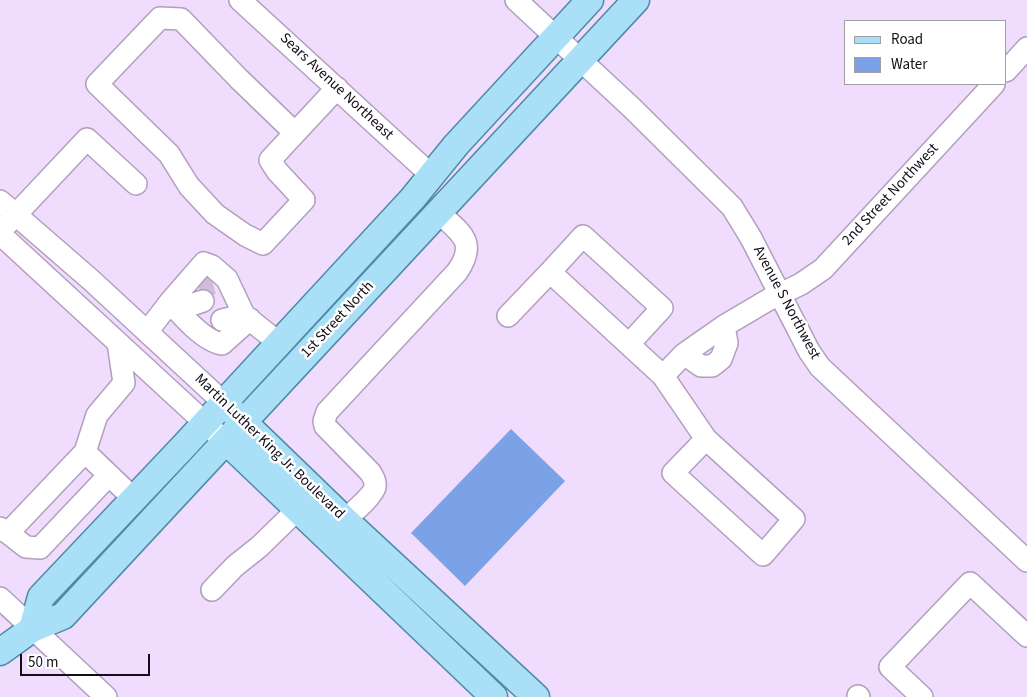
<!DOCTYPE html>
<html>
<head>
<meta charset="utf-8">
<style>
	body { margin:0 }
	#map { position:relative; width:1027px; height:697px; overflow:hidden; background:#f0dcfc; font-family:"Source Sans 3",sans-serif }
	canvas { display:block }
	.legend { position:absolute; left:844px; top:20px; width:162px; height:65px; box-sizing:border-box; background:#fff; border:1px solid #a19fa3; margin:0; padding:6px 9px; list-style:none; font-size:15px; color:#140e18 }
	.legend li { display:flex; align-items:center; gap:10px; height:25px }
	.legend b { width:25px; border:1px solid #a19fa3 }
	.scale { position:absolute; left:20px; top:654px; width:130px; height:22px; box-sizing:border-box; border:2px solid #140e18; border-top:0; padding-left:6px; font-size:15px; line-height:18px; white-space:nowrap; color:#140e18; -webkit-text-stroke:4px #fff; paint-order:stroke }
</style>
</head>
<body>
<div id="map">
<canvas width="1027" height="697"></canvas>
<ul class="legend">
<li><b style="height:6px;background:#a9e0f8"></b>Road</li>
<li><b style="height:14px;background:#7ba2e6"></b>Water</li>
</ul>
<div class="scale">50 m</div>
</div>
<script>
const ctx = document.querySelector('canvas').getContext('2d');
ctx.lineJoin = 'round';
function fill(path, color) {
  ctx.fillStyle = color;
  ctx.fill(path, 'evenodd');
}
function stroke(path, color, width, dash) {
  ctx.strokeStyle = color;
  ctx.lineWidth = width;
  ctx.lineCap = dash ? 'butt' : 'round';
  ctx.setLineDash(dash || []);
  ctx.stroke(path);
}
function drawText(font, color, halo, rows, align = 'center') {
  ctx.font = font + ' "Source Sans 3",sans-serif';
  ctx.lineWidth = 5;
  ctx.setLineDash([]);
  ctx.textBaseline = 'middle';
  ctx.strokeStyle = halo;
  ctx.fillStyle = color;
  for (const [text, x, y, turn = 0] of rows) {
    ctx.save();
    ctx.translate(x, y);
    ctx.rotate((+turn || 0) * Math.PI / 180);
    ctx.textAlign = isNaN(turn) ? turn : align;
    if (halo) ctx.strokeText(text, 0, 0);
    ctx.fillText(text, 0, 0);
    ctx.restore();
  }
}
const water = new Path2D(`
	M511,429L565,481L465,586L411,533Z`);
const minorTunnel = new Path2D(`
	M199,288L213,284`);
const minor = new Path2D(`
	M240,0L431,175
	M516,0L632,108L732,207L751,238L809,351L820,367L1027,561
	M1006,71L1027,48
	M295,133L239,79L181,19L160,18L97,84L169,154L189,186L215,214L245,235L263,244L304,200L277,171L270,160L337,88
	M0,201L91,280L224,403
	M7,224L87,139L136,184
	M0,234L216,433
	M550,272L583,236L662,308L629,344
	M182,296L170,302C182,316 204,341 222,344L250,319
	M176,310L203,301
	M508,316L550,272L663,376
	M222,320L244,315
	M724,326L684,354L701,366H712L721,359L727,343L724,326L768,300L801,284L823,269L994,84
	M147,332L170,302L204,263L212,266L227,279L244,315L279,343
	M684,354L663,376L706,439L794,519L763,555L673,473L706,439
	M85,452L134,499
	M345,520C352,513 373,496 375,487C376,481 373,477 370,472L325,426L324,421L327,412L457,272C478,242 461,233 438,212
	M0,528L8,533L85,452L97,415L124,383L118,343
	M8,533L26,547L40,548L109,475
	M212,590L235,566L259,547L297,510
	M0,598L106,697
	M858,696L859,697
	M922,697L890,667L970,583L1027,636`);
const major = new Path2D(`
	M231,410L345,520L536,697
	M226,441L494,697
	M32,629L41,597L183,447L413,198L456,145L590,0
	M0,652L32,629L63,616L636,0`);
const streetNames = [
	["Sears Avenue Northeast",336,87,43],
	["2nd Street Northwest",891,195,-47],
	["Avenue S Northwest",786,303,62],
	["1st Street North",338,320,-47],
	["Martin Luther King Jr. Boulevard",269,447,44]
];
fill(water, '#7ba2e6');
stroke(minorTunnel, '#cfbdda', 21, [21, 11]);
stroke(minor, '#b29fbd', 24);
stroke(major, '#508aa6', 29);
stroke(minor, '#fff', 21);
stroke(major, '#a9e0f8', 26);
drawText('15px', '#140e18', '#fff', streetNames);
</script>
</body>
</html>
